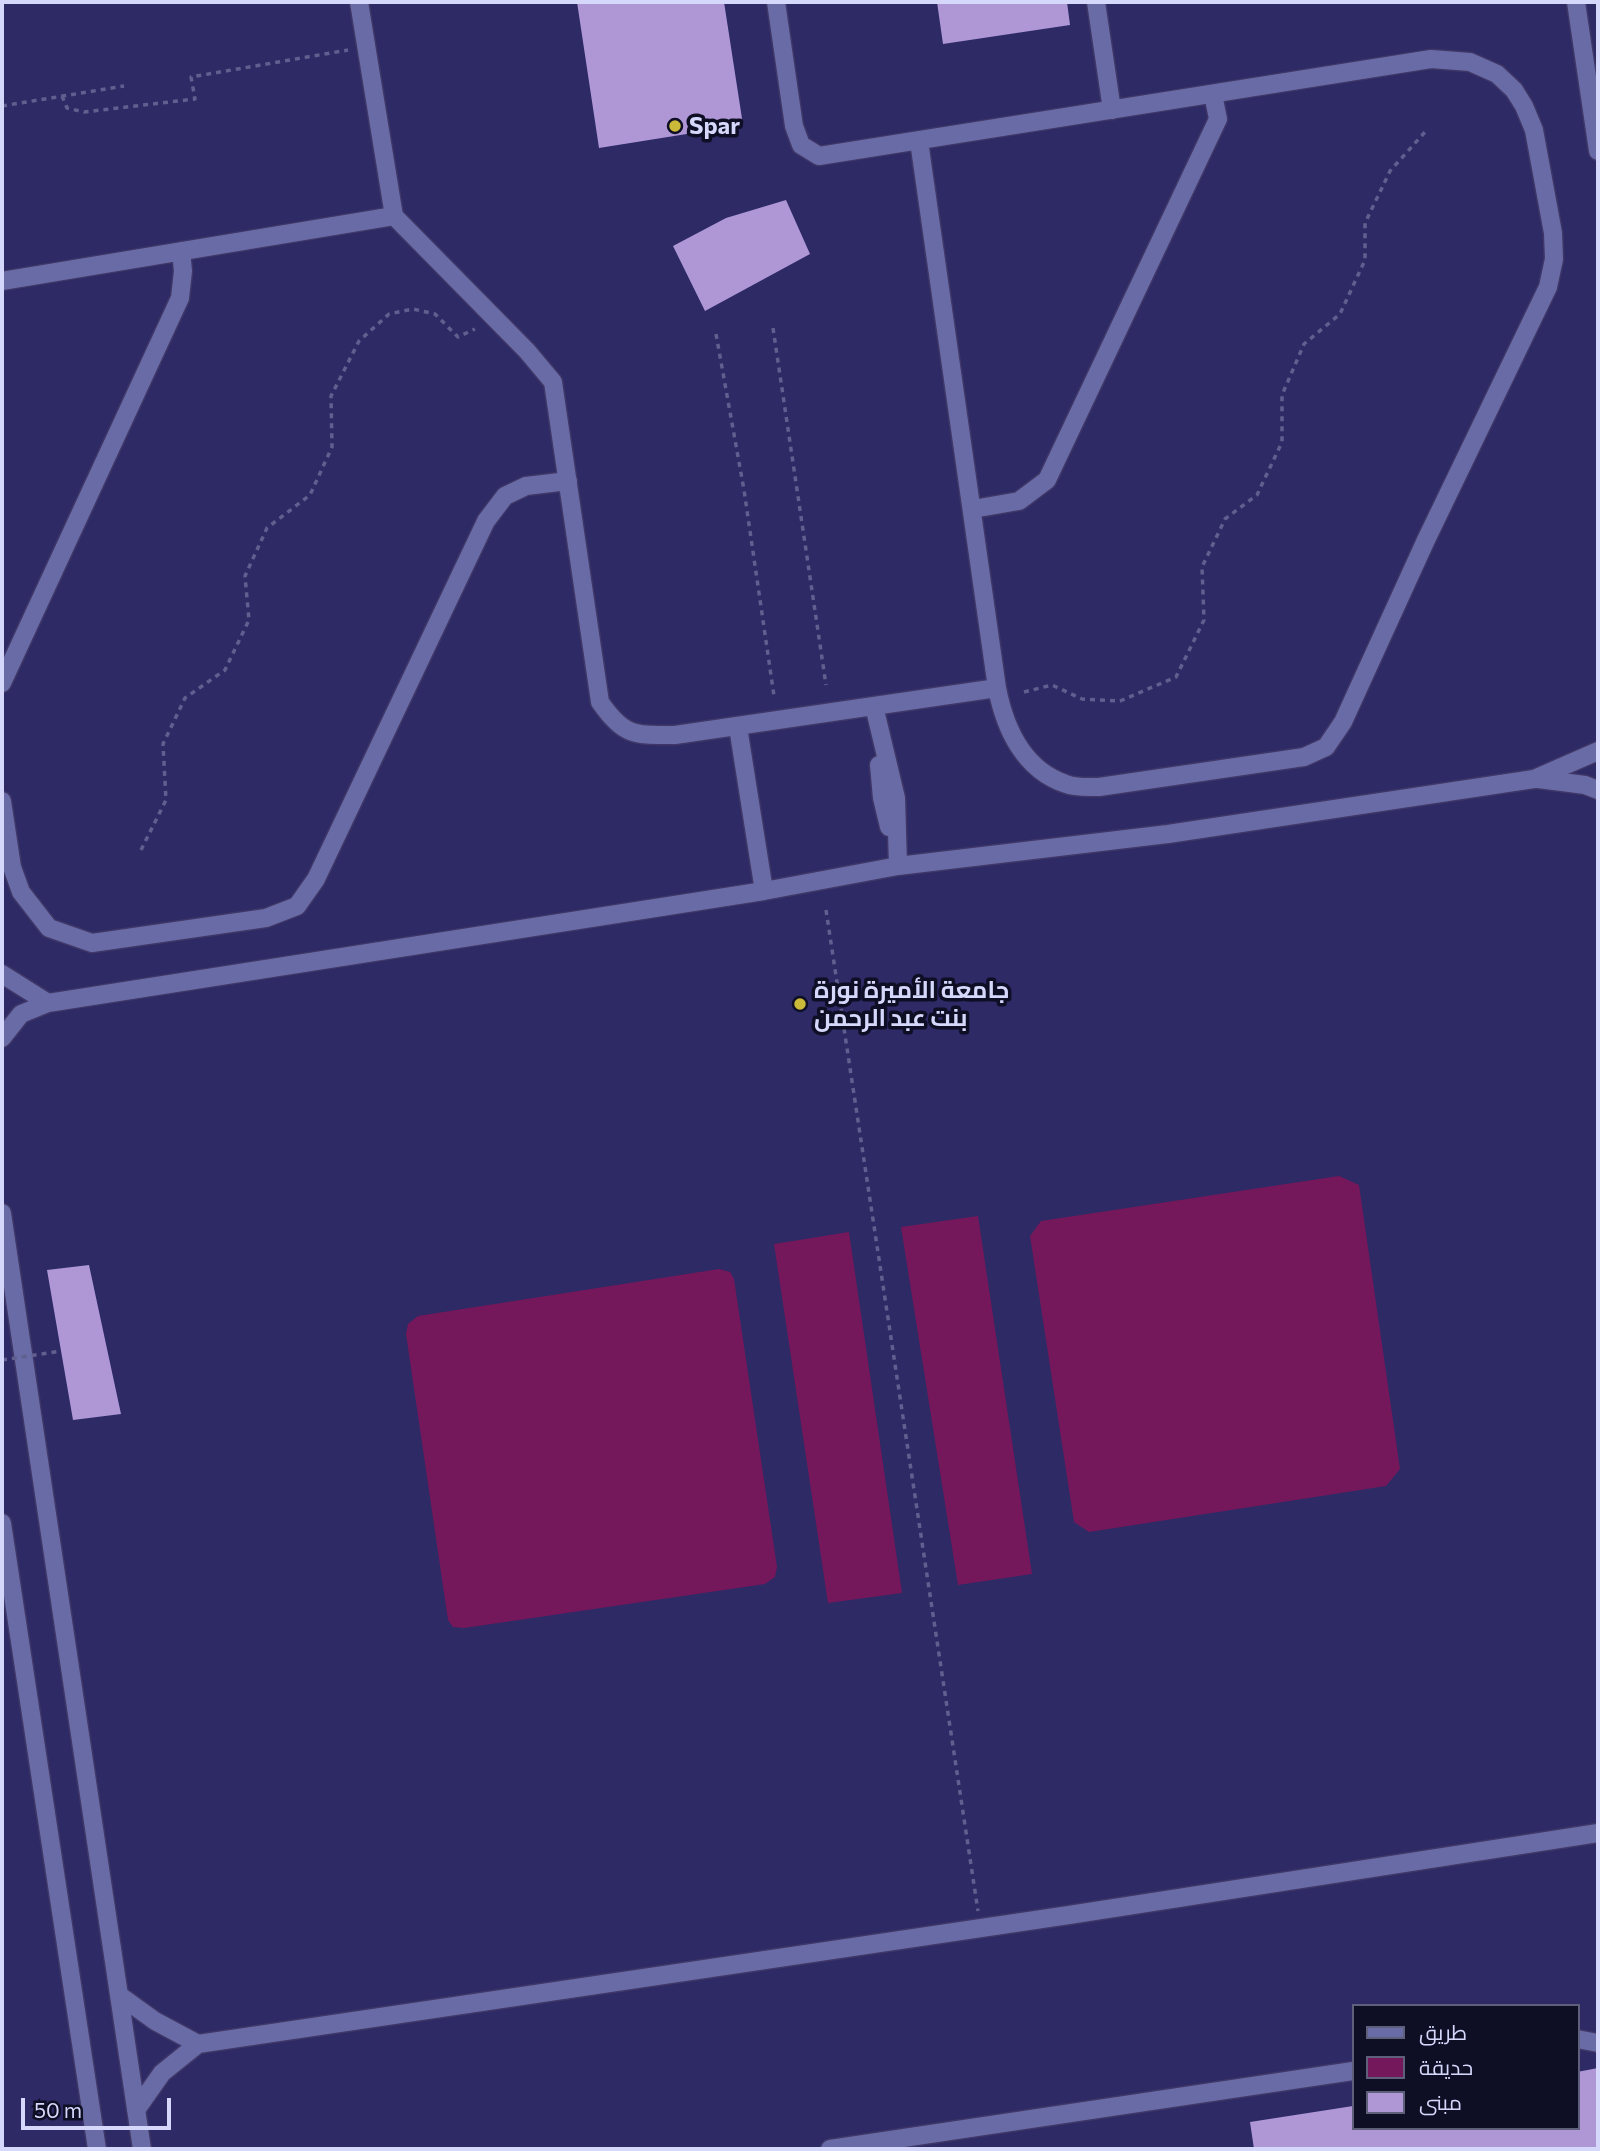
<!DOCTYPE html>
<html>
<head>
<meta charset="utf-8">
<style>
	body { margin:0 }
	#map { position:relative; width:1600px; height:2151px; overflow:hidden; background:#231f55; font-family:Commissioner,Cairo,sans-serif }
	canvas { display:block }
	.frame { position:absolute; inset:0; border:4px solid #d5d8fb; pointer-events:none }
	.legend { position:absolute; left:1352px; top:2004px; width:228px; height:126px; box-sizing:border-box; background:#0e0e25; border:2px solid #5e5f7b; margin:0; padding:9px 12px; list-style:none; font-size:21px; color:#d5d8fb }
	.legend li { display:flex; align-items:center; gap:14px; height:35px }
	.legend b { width:35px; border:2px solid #5e5f7b }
	.scale { position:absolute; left:21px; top:2098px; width:150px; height:32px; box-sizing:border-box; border:4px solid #d5d8fb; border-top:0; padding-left:9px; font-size:21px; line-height:24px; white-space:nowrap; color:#d5d8fb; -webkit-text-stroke:5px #0e0e25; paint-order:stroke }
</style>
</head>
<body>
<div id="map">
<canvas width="1600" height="2151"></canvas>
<div class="frame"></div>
<ul class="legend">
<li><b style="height:9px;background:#696ba7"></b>طريق</li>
<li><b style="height:19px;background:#75185b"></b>حديقة</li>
<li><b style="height:19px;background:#af97d6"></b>مبنى</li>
</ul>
<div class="scale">50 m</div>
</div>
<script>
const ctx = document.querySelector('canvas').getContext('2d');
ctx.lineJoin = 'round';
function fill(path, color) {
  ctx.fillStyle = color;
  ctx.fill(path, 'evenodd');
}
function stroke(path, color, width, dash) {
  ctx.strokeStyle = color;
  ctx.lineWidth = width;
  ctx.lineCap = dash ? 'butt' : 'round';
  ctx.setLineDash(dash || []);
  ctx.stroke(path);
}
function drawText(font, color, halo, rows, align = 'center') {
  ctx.font = font + ' Commissioner,Cairo,sans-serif';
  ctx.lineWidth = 7;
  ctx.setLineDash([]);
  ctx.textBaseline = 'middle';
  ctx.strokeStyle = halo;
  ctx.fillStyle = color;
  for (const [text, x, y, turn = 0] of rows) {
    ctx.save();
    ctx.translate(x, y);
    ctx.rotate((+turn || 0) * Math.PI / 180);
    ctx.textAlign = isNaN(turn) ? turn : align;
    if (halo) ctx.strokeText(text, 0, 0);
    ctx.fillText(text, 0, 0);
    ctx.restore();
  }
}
const built = new Path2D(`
	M2,2H1598V2149H2ZM1353,2006H1577V2128H1353Z`);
const green = new Path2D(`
	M1339,1176L1359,1185L1400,1469L1386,1486L1089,1532L1074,1522L1030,1236L1041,1221Z
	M978,1216L1032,1574L958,1585L901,1227Z
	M849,1232L902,1593L828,1603L774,1244Z
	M719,1269L730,1272L734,1279L777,1567L775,1577L765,1584L464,1628L453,1627L448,1620L406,1334L408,1324L418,1316Z`);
const building = new Path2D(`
	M577,2H724L743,125L599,148Z
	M937,2H1067L1070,25L943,44Z
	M786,200L810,254L705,311L673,246L726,218Z
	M89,1265L121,1414L73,1420L47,1270Z
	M1598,2068V2149H1254L1250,2122L1353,2106V2128H1577V2072Z`);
const path = new Path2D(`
	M62,96L67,108L84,112L195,99L191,77L348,50
	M2,106L124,86
	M773,328L826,685
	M716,334L744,490L774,696
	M1024,692L1052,685L1082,699L1120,701L1176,677L1204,620L1202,567L1225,519L1257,495L1282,442V395L1304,344L1340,314L1365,260V223L1390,171L1425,132
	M141,850L166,800L163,744L185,698L225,670L249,620L245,576L267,528L310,495L332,447L331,396L359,341L389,314L413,309L435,314L458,337L475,329
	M826,910L978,1911`);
const minor = new Path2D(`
	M359,2L394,216L527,351L553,382L600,702C624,737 635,735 675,735L997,688
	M776,2L794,126L801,145L819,156L1431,59L1470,62L1497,74L1514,90L1524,106L1534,130L1553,233L1554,259L1548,287L1426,540L1343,722L1326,747L1304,757L1099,787C1088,787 1076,788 1066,784C1024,770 1005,729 997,688L919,141
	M1096,2L1112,110
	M1576,2L1598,151
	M2,281L394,216
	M973,509L1019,501L1047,480L1218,119L1213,94
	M2,683L180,298L183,271L181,251
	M874,706L896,798L898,866
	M738,727L764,891
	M879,765L882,798L889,827
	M1538,779L1585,785L1598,790
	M2,801L12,867L21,892L49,928L92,943L266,918L297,906L316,879L486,521L505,496L526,486L568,481
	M2,974L48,1003
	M2,1038L21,1014L48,1003L764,891L898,866L1168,834L1534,779L1598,751
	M2,1213L142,2149
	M2,1523L97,2149
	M119,1995L155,2021L198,2044L162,2073L136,2110
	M1577,2039L1598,2043
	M198,2044L1069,1915L1598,1833
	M830,2149L1353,2071`);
const pathBridge = new Path2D(`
	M2,1360L61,1351`);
const markers = [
	[675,126,7,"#cbba39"],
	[800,1004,7,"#cbba39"]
];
const poiNames = [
	["Spar",689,126],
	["جامعة الأميرة نورة",814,990],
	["بنت عبد الرحمن",814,1018]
];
fill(built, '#2d2a65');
fill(green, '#75185b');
fill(building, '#af97d6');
stroke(minor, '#3f3767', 21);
stroke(path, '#615f8f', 3.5, [5, 5]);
stroke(minor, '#696ba7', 18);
stroke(pathBridge, '#615f8f', 3.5, [5, 5]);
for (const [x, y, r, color] of markers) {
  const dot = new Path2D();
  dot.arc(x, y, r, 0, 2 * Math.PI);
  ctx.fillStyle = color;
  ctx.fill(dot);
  stroke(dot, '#0e0e25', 2.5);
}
drawText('bold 24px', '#d5d8fb', '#0e0e25', poiNames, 'left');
</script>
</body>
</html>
